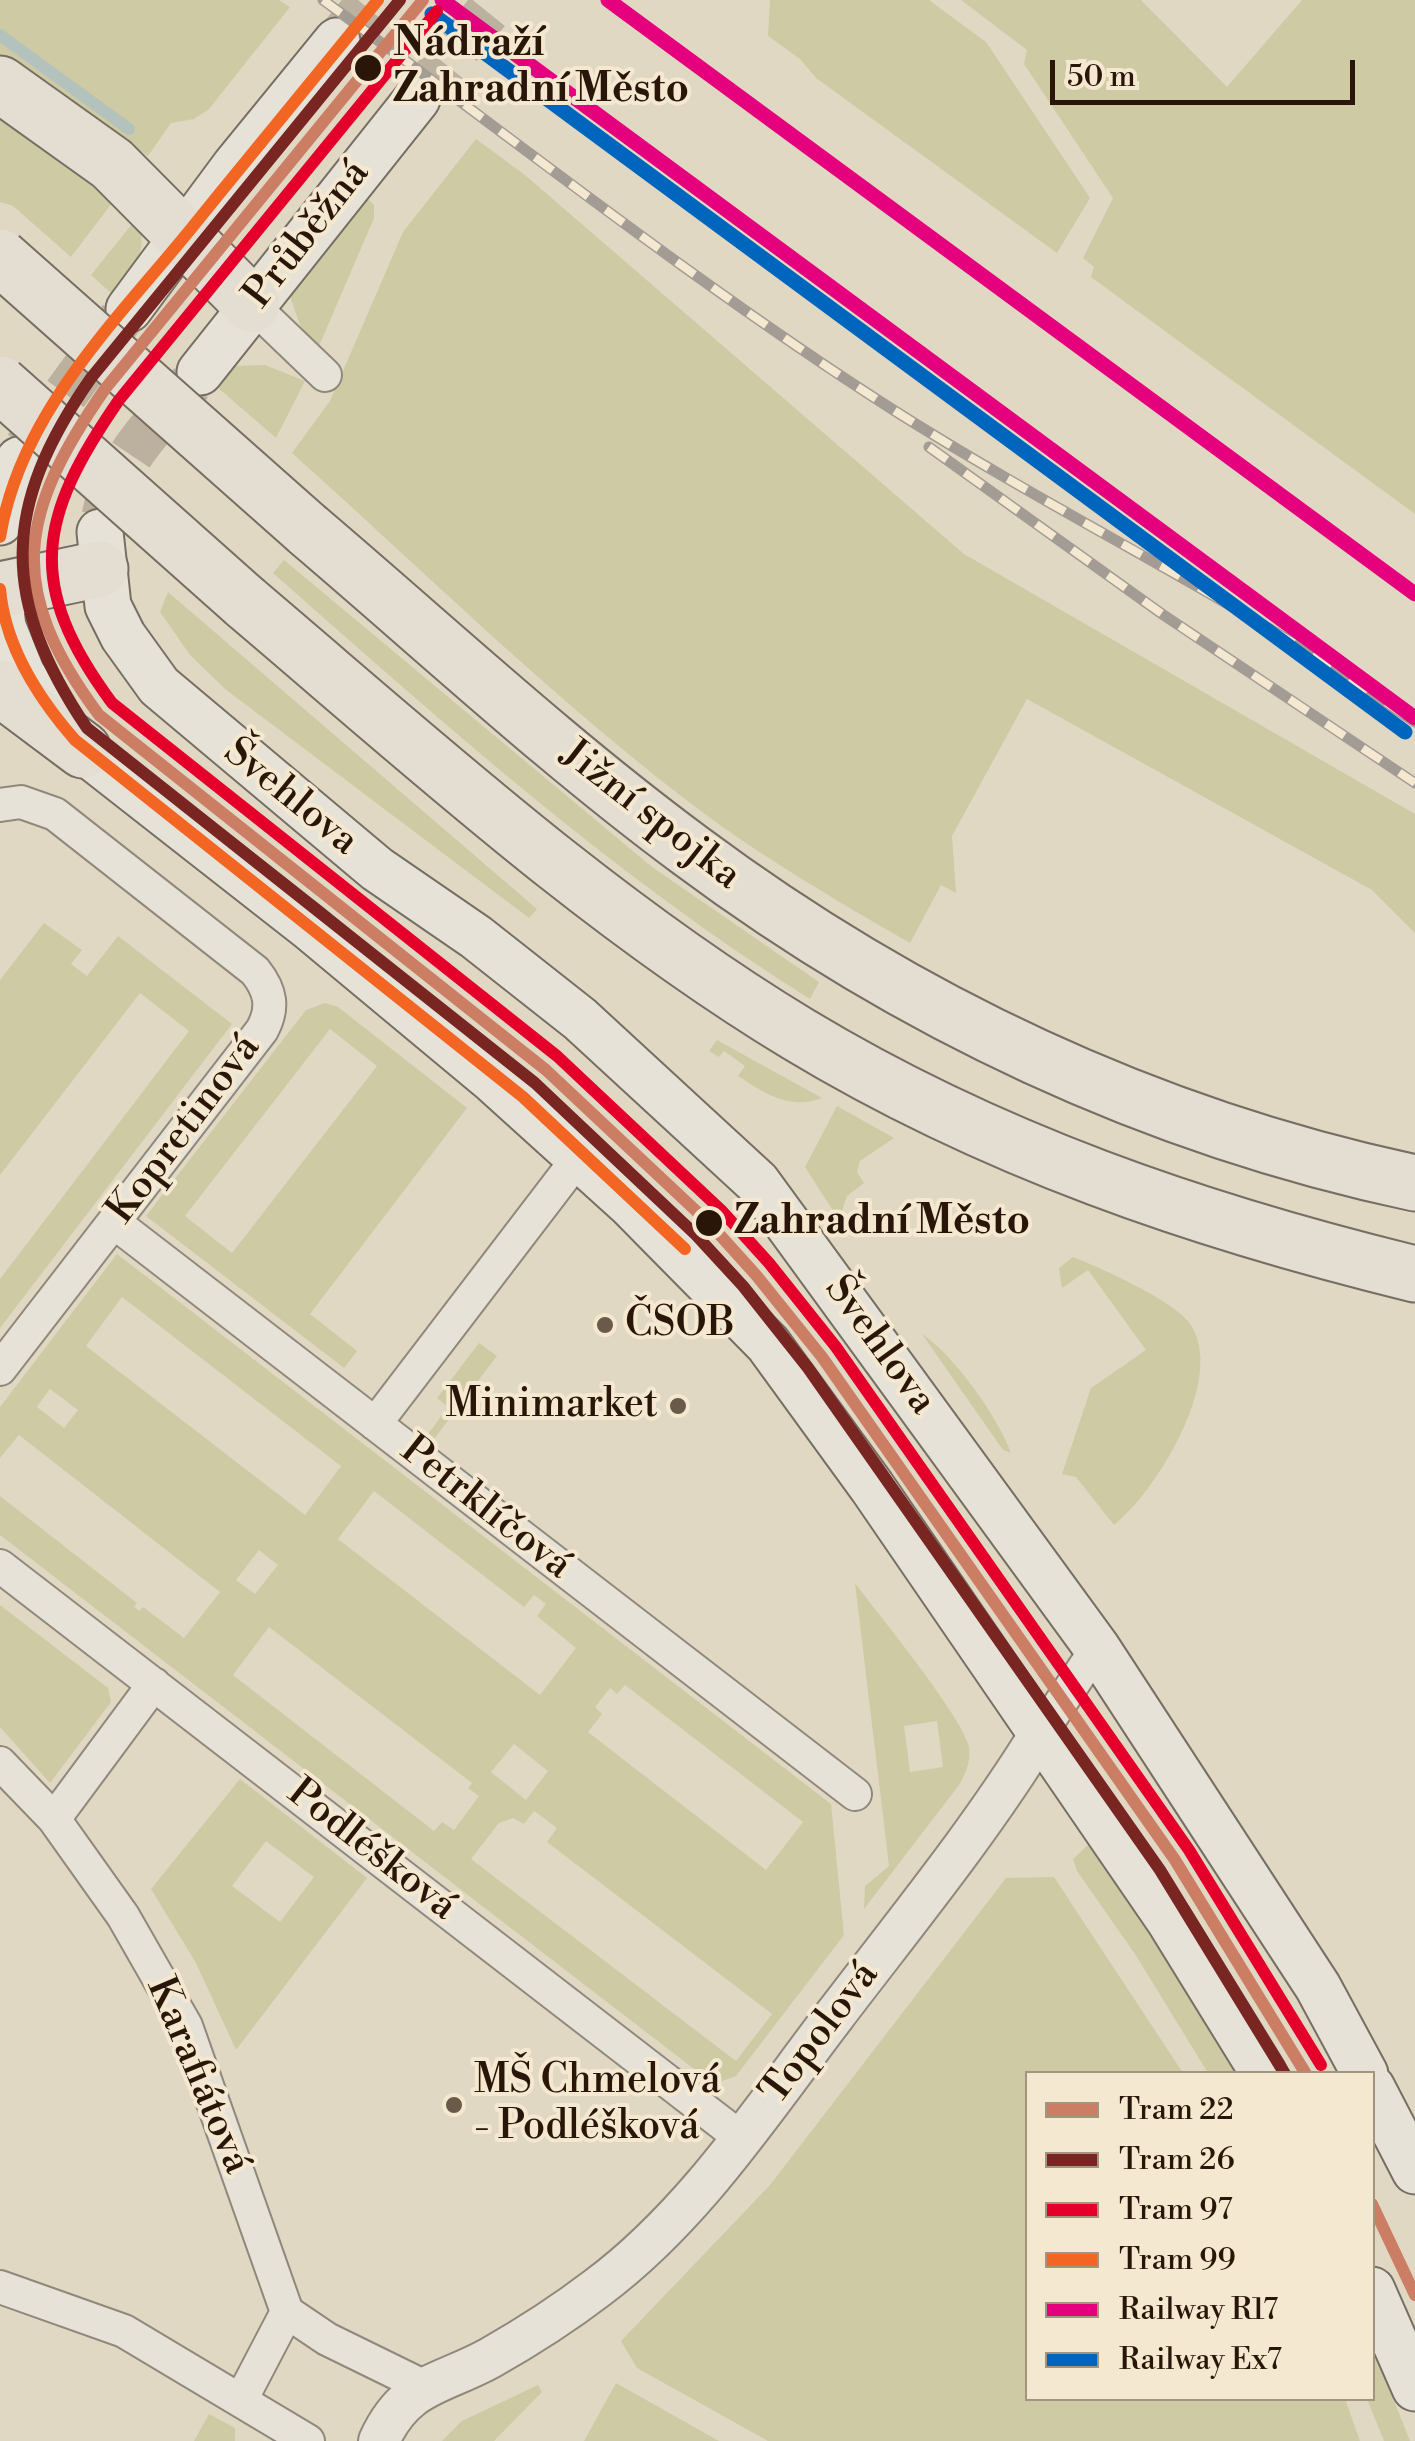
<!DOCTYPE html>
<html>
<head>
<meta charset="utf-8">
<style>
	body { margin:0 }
	#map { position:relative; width:1415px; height:2441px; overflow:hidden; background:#e1d8c4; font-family:"Libre Bodoni",serif }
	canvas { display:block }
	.legend { position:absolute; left:1025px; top:2071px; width:350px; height:330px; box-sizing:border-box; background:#f4e8d0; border:2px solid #a39480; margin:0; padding:12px 18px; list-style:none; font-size:30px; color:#291608 }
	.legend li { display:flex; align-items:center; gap:20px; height:50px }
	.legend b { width:50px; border:2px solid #a39480 }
	.scale { position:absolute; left:1050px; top:60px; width:305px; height:45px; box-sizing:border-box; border:5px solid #291608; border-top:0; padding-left:12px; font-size:30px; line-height:35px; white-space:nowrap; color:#291608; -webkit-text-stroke:8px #f4e8d0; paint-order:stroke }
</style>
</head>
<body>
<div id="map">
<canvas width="1415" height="2441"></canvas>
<ul class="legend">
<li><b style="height:12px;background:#cb7e64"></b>Tram 22</li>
<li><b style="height:12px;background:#792522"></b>Tram 26</li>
<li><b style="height:12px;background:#e4002b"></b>Tram 97</li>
<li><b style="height:12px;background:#f26522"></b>Tram 99</li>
<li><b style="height:12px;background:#e5007d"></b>Railway R17</li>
<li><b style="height:12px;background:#0065bd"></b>Railway Ex7</li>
</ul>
<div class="scale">50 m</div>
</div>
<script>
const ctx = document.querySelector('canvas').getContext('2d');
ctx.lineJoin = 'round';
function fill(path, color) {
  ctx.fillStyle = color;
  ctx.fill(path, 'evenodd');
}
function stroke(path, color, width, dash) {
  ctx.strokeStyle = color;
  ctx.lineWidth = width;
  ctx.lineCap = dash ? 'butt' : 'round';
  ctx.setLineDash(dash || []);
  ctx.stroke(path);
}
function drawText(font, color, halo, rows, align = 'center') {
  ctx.font = font + ' "Libre Bodoni",serif';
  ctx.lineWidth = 8;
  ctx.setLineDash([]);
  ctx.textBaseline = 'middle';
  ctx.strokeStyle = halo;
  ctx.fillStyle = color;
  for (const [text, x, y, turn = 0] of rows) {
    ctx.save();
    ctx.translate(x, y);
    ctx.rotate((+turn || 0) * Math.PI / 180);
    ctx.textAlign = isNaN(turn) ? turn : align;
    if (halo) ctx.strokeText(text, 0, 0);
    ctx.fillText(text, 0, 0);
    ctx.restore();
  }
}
const green = new Path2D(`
	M0,0H279L290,7L209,109L194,119L171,123L148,156L0,58Z
	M770,0H929L986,42L1090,198L1057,253L816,78L800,59L768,36Z
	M961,0H1141L1227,87L1302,0H1415V514L1091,277L1094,267L1083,258L1113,198L1024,64L1027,50Z
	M0,115L115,199L71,257L13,206L0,202Z
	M476,139L525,175L964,554L1415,814V933L1372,890L1027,699L952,836L956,893L941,885L910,943C837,901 765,859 698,809C555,701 425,572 292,453L330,401L403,232Z
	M361,192L374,205V218L319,346L306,342L288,291Z
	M136,219C152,251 131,270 112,294L91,275Z
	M265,365L305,381L276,438L217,387L233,366Z
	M284,560L652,867L819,982L810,999C615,877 445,725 273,573Z
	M168,592L537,909L529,918L225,689L190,655L160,612Z
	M44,923L82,950L71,964L87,976L118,936L232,1024L0,1328V1279L189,1031L140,993L0,1175V980Z
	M325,1003L338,1007L467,1108L310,1314L357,1351L344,1368L146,1216L306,1010ZM330,1029L377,1066L232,1253L185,1216Z
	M717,1040L822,1098C790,1110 765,1094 738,1076L745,1066L724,1051L719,1057L709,1051Z
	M837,1106L894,1138L860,1161L857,1172L864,1183L847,1196L839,1220L805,1167Z
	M117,1254L831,1804L844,1935L736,2076L722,2081L707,2079L0,1535V1496L137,1603L134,1607L139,1611L143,1607L184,1638L220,1592L19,1435L0,1458V1407ZM122,1297L341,1466L305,1515L86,1346ZM50,1389L78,1410L64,1428L37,1407ZM374,1491L524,1607L534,1595L546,1604L537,1616L576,1648L540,1695L338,1539ZM259,1550L278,1565L255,1594L236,1580ZM269,1627L472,1783L468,1788L479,1796L454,1830L442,1822L434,1831L233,1675ZM625,1685L803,1822L766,1870L588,1732L602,1714L595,1707L610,1688L617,1694ZM514,1744L548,1771L526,1800L491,1772ZM534,1811L557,1828L547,1842L772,2014L736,2061L471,1859L499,1823L513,1818L524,1824Z
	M1073,1257C1101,1268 1170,1299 1188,1321C1230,1374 1156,1492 1114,1525L1076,1477L1062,1474L1091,1388L1146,1350L1088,1270L1062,1288L1059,1268Z
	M922,1334C954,1355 998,1417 1011,1453L1003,1450Z
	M479,1343L497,1356L434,1439L428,1434L448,1407L437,1398Z
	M855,1583C878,1614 962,1716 969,1747C971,1761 966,1773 959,1785L864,1909L865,1886L889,1866ZM937,1721L943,1767L910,1772L904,1726Z
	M0,1605L108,1688L111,1702L50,1783L0,1727Z
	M240,1779L367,1878L236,2050L196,1963L151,1889ZM266,1841L314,1877L280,1922L232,1886Z
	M1089,1844L1155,1939L1236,2073H1208L1135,1954L1077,1871L1073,1859Z
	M1054,1877L1183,2073L1028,2074V2398L1345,2399L1360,2441H768L637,2368L621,2341L770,2185L1006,1878Z
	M1373,2347L1410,2441H1384L1367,2399L1372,2398Z
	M616,2383L719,2441H584Z
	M538,2385L542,2392L494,2441H442L462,2421Z
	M209,2414L235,2428V2441H194Z`);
const stream = new Path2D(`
	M0,35L129,129`);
const secondaryTunnel = new Path2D(`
	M337,41L371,0
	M417,99L497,0
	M26,448L121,318
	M104,516C115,462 156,423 191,383`);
const minor = new Path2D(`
	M252,305L325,375
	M0,805L21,802L55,814L255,971C271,991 274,1008 262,1030L0,1369
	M115,1223L855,1794
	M375,1424L579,1157
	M0,1566L741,2138
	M1040,1734L1097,1648
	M0,1763L54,1819L123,1916L186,2026L287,2312L327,2339L423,2386
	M54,1819L154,1684
	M0,2287L124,2331L308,2441
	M241,2400L287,2312`);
const tertiary = new Path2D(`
	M379,2441C405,2383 441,2385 490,2358C527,2337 563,2314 597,2288C694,2216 763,2109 835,2015C905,1923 979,1833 1040,1734`);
const secondary = new Path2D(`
	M129,309L235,166L337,41
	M200,372L417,99
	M0,522L19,460
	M100,532L108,606L123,636L159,686L377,869L476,937L580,1019L757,1182L1097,1648L1318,1987L1365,2074
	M0,603L3,627L22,674L48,714L83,750L309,927L494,1081L630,1204L768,1344L872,1487L1169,1920L1264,2074
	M1372,2088L1415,2171
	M1372,2290L1415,2388`);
const trunk = new Path2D(`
	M0,84L112,164L252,305
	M308,530C435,638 557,752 691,851C907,1012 1151,1127 1415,1183
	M0,590L100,569
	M245,602C423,753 598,913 798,1034C990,1150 1198,1221 1415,1274
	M0,688L83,750`);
const rail = new Path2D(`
	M323,0C513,138 697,285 895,411C1066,519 1249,606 1415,722
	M929,447L1162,614L1415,783`);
const trunkBridge = new Path2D(`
	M0,257L308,530
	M0,384L245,602`);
const rail1 = new Path2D(`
	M442,0L1415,718
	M608,0L1415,594`);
const rail2 = new Path2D(`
	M432,14L1405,732`);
const tram1 = new Path2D(`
	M423,0L105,389C18,514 5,589 99,715L546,1070L709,1223L756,1275L822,1357L1175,1860L1306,2074
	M1372,2204L1415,2295`);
const tram2 = new Path2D(`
	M400,0L91,378C1,507 0,599 87,728L535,1083L696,1235L743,1286L808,1368L1160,1870L1285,2074`);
const tram3 = new Path2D(`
	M437,11L119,400C38,517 24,584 112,703L557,1056L721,1210L769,1263L836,1347L1189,1850L1321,2065`);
const tram4 = new Path2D(`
	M0,537C20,414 114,323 190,230C252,153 315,77 378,0
	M0,589C5,646 39,699 75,740L523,1097L685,1249`);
const markers = [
	[368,68,15,"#291608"],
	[709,1223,15,"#291608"],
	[605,1325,10,"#695a4a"],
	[678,1406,10,"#695a4a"],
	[454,2105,10,"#695a4a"]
];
const stopNames = [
	["Nádraží",393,45],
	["Zahradní Město",393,91],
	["Zahradní Město",734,1223]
];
const streetNames = [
	["Průběžná",308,235,-52],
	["Švehlova",290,798,39],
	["Jižní spojka",650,816,38],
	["Kopretinová",185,1130,-53],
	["Švehlova",879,1346,54],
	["Petrklíčová",485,1509,38],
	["Podléšková",371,1851,38],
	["Topolová",821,2034,-53],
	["Karafiátová",197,2076,67]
];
const poiNames = [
	["ČSOB",625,1325],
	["Minimarket",658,1406,"right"],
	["MŠ Chmelová",474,2082],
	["- Podléšková",474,2128]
];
fill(green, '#cecaa4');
stroke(stream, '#b3c2bd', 12);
stroke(secondaryTunnel, '#bcb19e', 45, [45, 22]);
stroke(minor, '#90887b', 36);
stroke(tertiary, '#90887b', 44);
stroke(secondary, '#766e63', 49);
stroke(trunk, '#766e63', 59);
stroke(minor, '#e7e2d8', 32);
stroke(tertiary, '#e7e2d8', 40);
stroke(secondary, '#e7e2d8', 45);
stroke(trunk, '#e4ddd2', 55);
stroke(rail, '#a39c94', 11);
stroke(rail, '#f4e8d0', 8, [22]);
stroke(trunkBridge, '#766e63', 59, []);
stroke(trunkBridge, '#e4ddd2', 55);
stroke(rail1, '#e5007d', 15);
stroke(rail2, '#0065bd', 15);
stroke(tram1, '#cb7e64', 12);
stroke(tram2, '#792522', 12);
stroke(tram3, '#e4002b', 12);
stroke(tram4, '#f26522', 12);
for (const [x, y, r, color] of markers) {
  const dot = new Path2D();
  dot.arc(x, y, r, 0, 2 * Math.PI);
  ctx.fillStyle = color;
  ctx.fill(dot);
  stroke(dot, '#f4e8d0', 4);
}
drawText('bold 40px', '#291608', '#f4e8d0', stopNames, 'left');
drawText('40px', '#291608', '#f4e8d0', streetNames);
drawText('40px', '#291608', '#f4e8d0', poiNames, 'left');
</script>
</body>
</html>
